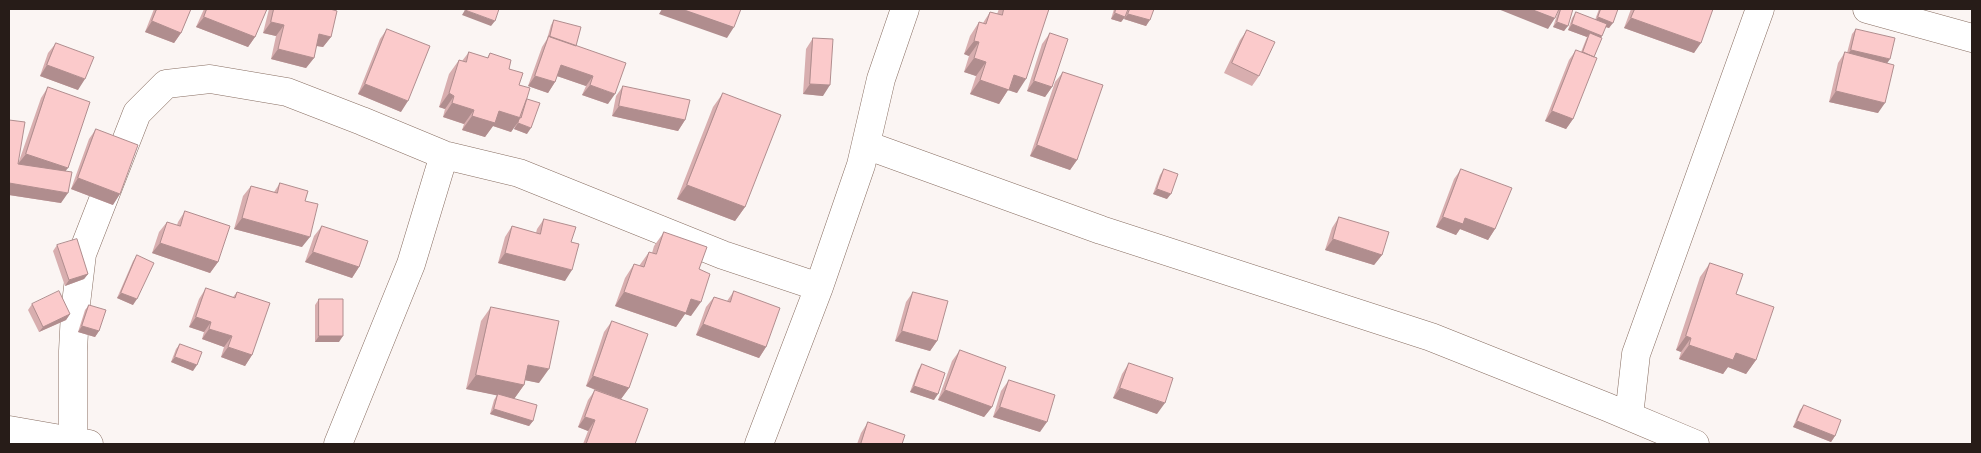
<!DOCTYPE html>
<html>
<head>
<meta charset="utf-8">
<style>
	body { margin:0 }
	#map { position:relative; width:1981px; height:453px; overflow:hidden; background:#fbf5f3; font-family:"Sofia Sans Condensed",sans-serif }
	canvas { display:block }
	.frame { position:absolute; inset:0; border:10px solid #271c18; pointer-events:none }
</style>
</head>
<body>
<div id="map">
<canvas width="1981" height="453"></canvas>
<div class="frame"></div>
</div>
<script>
const ctx = document.querySelector('canvas').getContext('2d');
ctx.lineJoin = 'round';
function stroke(path, color, width, dash) {
  ctx.strokeStyle = color;
  ctx.lineWidth = width;
  ctx.lineCap = dash ? 'butt' : 'round';
  ctx.setLineDash(dash || []);
  ctx.stroke(path);
}
function fill(path, color) {
  ctx.fillStyle = color;
  ctx.fill(path, 'evenodd');
}
const street = new Path2D(`
	M1867,9L1972,38
	M866,145L1101,230L1431,337L1607,407L1695,444
	M1629,416L1636,354L1760,9
	M9,430L89,444
	M73,442V351L75,312L82,254L137,113L166,84L210,79L287,92L362,121L444,155L519,173L723,255L819,287
	M338,444L411,264L444,155
	M759,444L819,287L861,165L881,79L905,9`);
const wall = new Path2D(`
	M154,9H191L181,33L174,43L145,32Z
	M204,9H267L255,37L248,47L196,27Z
	M269,9H330L331,37L323,47L316,46L314,58L306,68L271,59L276,36L263,33Z
	M999,9H1049L1017,93L1008,90L999,104L970,94L976,76L964,72L969,56L964,54L970,36L979,22L983,23L990,12L997,14Z
	M1114,9H1154L1146,26L1124,19L1125,17L1121,22L1111,19Z
	M1559,9H1573L1564,31L1553,27Z
	M1599,9H1618L1609,28L1605,27L1594,57L1573,119L1566,129L1545,121L1569,60L1576,50L1581,52L1587,37L1568,30L1572,18L1576,12L1595,20Z
	M1631,9H1713L1694,53L1624,28Z
	M554,20L576,46L608,104L582,95L586,86L557,76L555,82L548,93L528,86L542,47L547,39L551,25Z
	M387,29L401,112L358,94L380,39Z
	M1856,29L1887,63L1878,113L1829,102L1838,63L1845,52L1847,53L1852,34Z
	M1247,30L1259,76L1252,86L1224,73L1240,40Z
	M1050,33L1052,87L1045,97L1027,91L1042,44Z
	M813,38L823,96L803,94L806,49Z
	M56,43L78,90L40,76L48,53Z
	M469,52L487,58L490,53L509,69L519,85L526,100L527,134L514,129L516,124L511,132L493,126L485,137L462,130L464,124L443,117L445,109L439,107L449,74L459,60L462,61Z
	M1063,72L1077,160L1070,170L1030,156L1055,82Z
	M623,86L685,120L678,131L612,116L616,96Z
	M48,87L65,171L61,203L9,195V120L18,164L41,98Z
	M723,93L745,207L735,221L677,199L713,107Z
	M96,129L113,205L71,189L89,139Z
	M1164,169L1167,199L1153,194L1160,175Z
	M1461,169L1495,229L1488,240L1460,229L1456,235L1436,227L1454,179Z
	M280,183L305,201L302,247L234,229L243,196L251,186L274,192Z
	M185,211L218,262L210,273L152,253L159,232L167,222L177,225L178,222Z
	M1339,217L1382,255L1374,265L1325,250L1332,228Z
	M544,219L571,242L565,281L498,263L505,237L512,226L536,233L537,229Z
	M322,226L359,267L352,278L305,262L314,236Z
	M664,232L699,269L691,316L685,314L676,327L615,306L625,278L634,264L639,266L649,252L652,253L654,246Z
	M57,245L88,274L84,279L65,286L53,251Z
	M137,255L133,305L117,298L133,261Z
	M1710,263L1736,294L1756,360L1746,374L1728,367L1723,374L1679,359L1681,352L1676,350L1700,277Z
	M206,288L233,297L237,292L252,355L245,366L221,357L224,347L202,339L204,332L189,327L199,299Z
	M734,291L766,347L759,358L696,335L706,307L714,297L727,301Z
	M913,292L937,341L930,351L895,341L906,302Z
	M319,299L339,342H315V305Z
	M32,304L70,314L66,320L39,332L28,310Z
	M89,305L99,331L95,337L78,332L85,310Z
	M491,307L539,383L525,380L524,385L514,399L533,421L529,426L490,414L494,400L497,395L466,389L481,321Z
	M612,321L629,388L621,399L635,444H583L588,431L578,427L588,400L595,390L586,386L604,332Z
	M180,344L193,371L171,362L176,349Z
	M960,350L992,407L984,417L938,400L952,361Z
	M1129,363L1157,414L1113,398L1122,374Z
	M922,364L934,400L910,392L918,370Z
	M1009,380L1040,432L993,417L1001,391Z
	M1804,405L1835,436L1831,442L1793,427L1800,410Z
	M868,422L902,444H857L861,433Z`);
const shadedWall = new Path2D(`
	M662,9H682L734,27L727,38L659,14Z
	M1498,9H1531L1555,18L1548,29Z
	M465,10L495,21L491,26L462,15Z
	M1115,13L1125,17L1121,22L1111,19Z
	M1128,14L1150,20L1146,26L1124,19Z
	M204,17L255,37L248,47L196,27Z
	M1598,17L1613,23L1609,28L1594,23Z
	M1631,18L1701,43L1694,53L1624,28Z
	M152,21L181,33L174,43L145,32Z
	M271,22L284,25L276,36L263,33Z
	M1557,22L1568,26L1564,31L1553,27Z
	M1572,24L1602,36L1598,41L1590,33L1587,37L1568,30Z
	M319,34L331,37L323,47L312,45Z
	M974,41L979,42L969,56L964,54Z
	M278,49L314,58L306,68L271,59Z
	M1851,50L1890,59L1886,65L1847,55Z
	M974,58L986,62L976,76L964,72Z
	M47,65L85,79L78,90L40,76Z
	M561,65L593,76L586,86L554,75Z
	M1014,75L1026,79L1017,93L1008,90L999,104L970,94L980,80Z
	M535,76L555,82L548,93L528,86Z
	M1034,81L1052,87L1045,97L1027,91Z
	M365,84L408,101L401,112L358,94Z
	M810,84L830,85L823,96L803,94Z
	M590,85L615,94L608,104L582,95Z
	M1836,91L1885,103L1878,113L1829,102Z
	M449,93L454,96L445,109L439,107Z
	M452,103L474,110L464,124L443,117Z
	M619,106L685,120L678,131L612,116Z
	M499,111L521,118L511,132L493,126L485,137L462,130L472,116Z
	M1552,111L1573,119L1566,129L1545,121Z
	M518,123L531,128L527,134L514,129Z
	M1037,145L1077,160L1070,170L1030,156Z
	M26,154L68,168L60,178L18,164Z
	M78,178L120,194L113,205L71,189Z
	M9,183L68,193L61,203L9,195Z
	M687,185L745,207L735,221L677,199Z
	M1157,189L1171,194L1167,199L1153,194Z
	M1443,217L1465,218L1495,229L1488,240L1460,229L1456,235L1436,227Z
	M242,218L310,237L302,247L234,229Z
	M1333,239L1382,255L1374,265L1325,250Z
	M160,243L218,262L210,273L152,253Z
	M313,252L359,267L352,278L305,262Z
	M505,253L572,270L565,281L498,263Z
	M88,274L84,279L65,286L69,280Z
	M624,292L691,299L701,302L691,316L685,314L676,327L615,306Z
	M121,293L137,299L133,305L117,298Z
	M70,314L66,320L39,332L43,327Z
	M196,317L211,322L204,332L189,327Z
	M703,324L766,347L759,358L696,335Z
	M82,326L99,331L95,337L78,332Z
	M209,329L232,336L224,347L202,339Z
	M902,331L937,341L930,351L895,341Z
	M319,336H343L339,342H315Z
	M1686,336L1691,338L1681,352L1676,350Z
	M1689,345L1736,353L1756,360L1746,374L1728,367L1723,374L1679,359Z
	M228,347L252,355L245,366L221,357Z
	M175,357L197,365L193,371L171,362Z
	M528,365L549,369L539,383L519,379Z
	M476,375L524,385L514,399L466,389Z
	M593,376L629,388L621,399L586,386Z
	M914,386L938,394L934,400L910,392Z
	M1120,388L1165,403L1157,414L1113,398Z
	M945,390L992,407L984,417L938,400Z
	M1000,407L1047,422L1040,432L993,417Z
	M494,409L533,421L529,426L490,414Z
	M585,417L595,420L588,431L578,427Z
	M1797,421L1835,436L1831,442L1793,427Z`);
const building = new Path2D(`
	M157,9H191L181,33L152,21Z
	M207,9H267L255,37L204,17Z
	M274,9H330L337,11L331,37L319,34L314,58L278,49L284,25L271,22Z
	M466,9H499L495,21L465,10Z
	M682,9H741L734,27Z
	M1004,9H1049L1026,79L1014,75L1009,90L980,80L986,62L974,58L979,42L974,41L979,22L986,24L990,12L1002,15Z
	M1116,9H1128L1125,17L1115,13Z
	M1130,9H1154L1150,20L1128,14Z
	M1531,9H1559L1555,18Z
	M1561,9H1573L1568,26L1557,22Z
	M1601,9H1618L1613,23L1598,17Z
	M1635,9H1713L1701,43L1631,18Z
	M1576,12L1607,24L1602,36L1572,24Z
	M554,20L581,27L576,46L550,37Z
	M387,29L430,46L408,101L365,84Z
	M1856,29L1895,38L1890,59L1851,50Z
	M1247,30L1275,42L1259,76L1232,63Z
	M1050,33L1068,39L1052,87L1034,81Z
	M1590,33L1602,38L1594,57L1583,52Z
	M549,36L626,63L615,94L590,85L593,76L561,65L555,82L535,76Z
	M813,38L833,39L830,85L810,84Z
	M56,43L94,57L85,79L47,65Z
	M1576,50L1597,58L1573,119L1552,111Z
	M469,52L488,58L490,53L511,60L509,69L523,73L519,85L530,88L521,118L499,111L495,123L472,116L474,110L452,103L454,96L449,93L459,60L466,62Z
	M1845,52L1894,65L1885,103L1836,91Z
	M1063,72L1103,85L1077,160L1037,145Z
	M623,86L690,100L685,120L619,106Z
	M48,87L90,102L68,168L26,154Z
	M723,93L781,115L745,207L687,185Z
	M527,99L540,103L531,128L518,123Z
	M9,120L25,122L18,164L72,172L68,193L9,183Z
	M96,129L138,145L120,194L78,178Z
	M1164,169L1178,174L1171,194L1157,189Z
	M1461,169L1512,188L1495,229L1465,218L1463,224L1443,217Z
	M280,183L308,191L305,201L318,204L310,237L242,218L251,186L277,193Z
	M185,211L230,226L218,262L160,243L167,222L180,226Z
	M1339,217L1389,232L1382,255L1333,239Z
	M544,219L576,227L571,242L579,244L572,270L505,253L512,226L540,234Z
	M322,226L368,241L359,267L313,252Z
	M664,232L707,247L699,269L710,274L701,302L691,299L686,313L624,292L634,264L644,267L649,252L656,254Z
	M77,239L88,274L69,280L57,245Z
	M137,255L154,263L137,299L121,293Z
	M1710,263L1743,274L1736,294L1774,307L1756,360L1736,353L1733,360L1689,345L1691,338L1686,336Z
	M206,288L235,298L237,292L270,303L252,355L228,347L232,336L209,329L211,322L196,317Z
	M59,291L70,314L43,327L32,304Z
	M734,291L780,308L766,347L703,324L714,297L730,302Z
	M913,292L948,301L937,341L902,331Z
	M319,299H343V336H319Z
	M89,305L106,310L99,331L82,326Z
	M491,307L559,321L549,369L528,365L524,385L476,375Z
	M612,321L648,334L629,388L593,376Z
	M180,344L202,352L197,365L175,357Z
	M960,350L1006,367L992,407L945,390Z
	M1129,363L1173,378L1165,403L1120,388Z
	M922,364L945,373L938,394L914,386Z
	M1009,380L1055,395L1047,422L1000,407Z
	M595,390L648,409L635,444H586L595,420L585,417Z
	M498,394L537,405L533,421L494,409Z
	M1804,405L1841,420L1835,436L1797,421Z
	M868,422L905,435L902,444H861Z`);
stroke(street, '#886e62', 29);
stroke(street, '#fff', 28);
fill(wall, '#d8aeaf');
fill(shadedWall, '#b08d8e');
fill(building, '#fbcacb');
stroke(building, '#b08d8e', 1);
</script>
</body>
</html>
